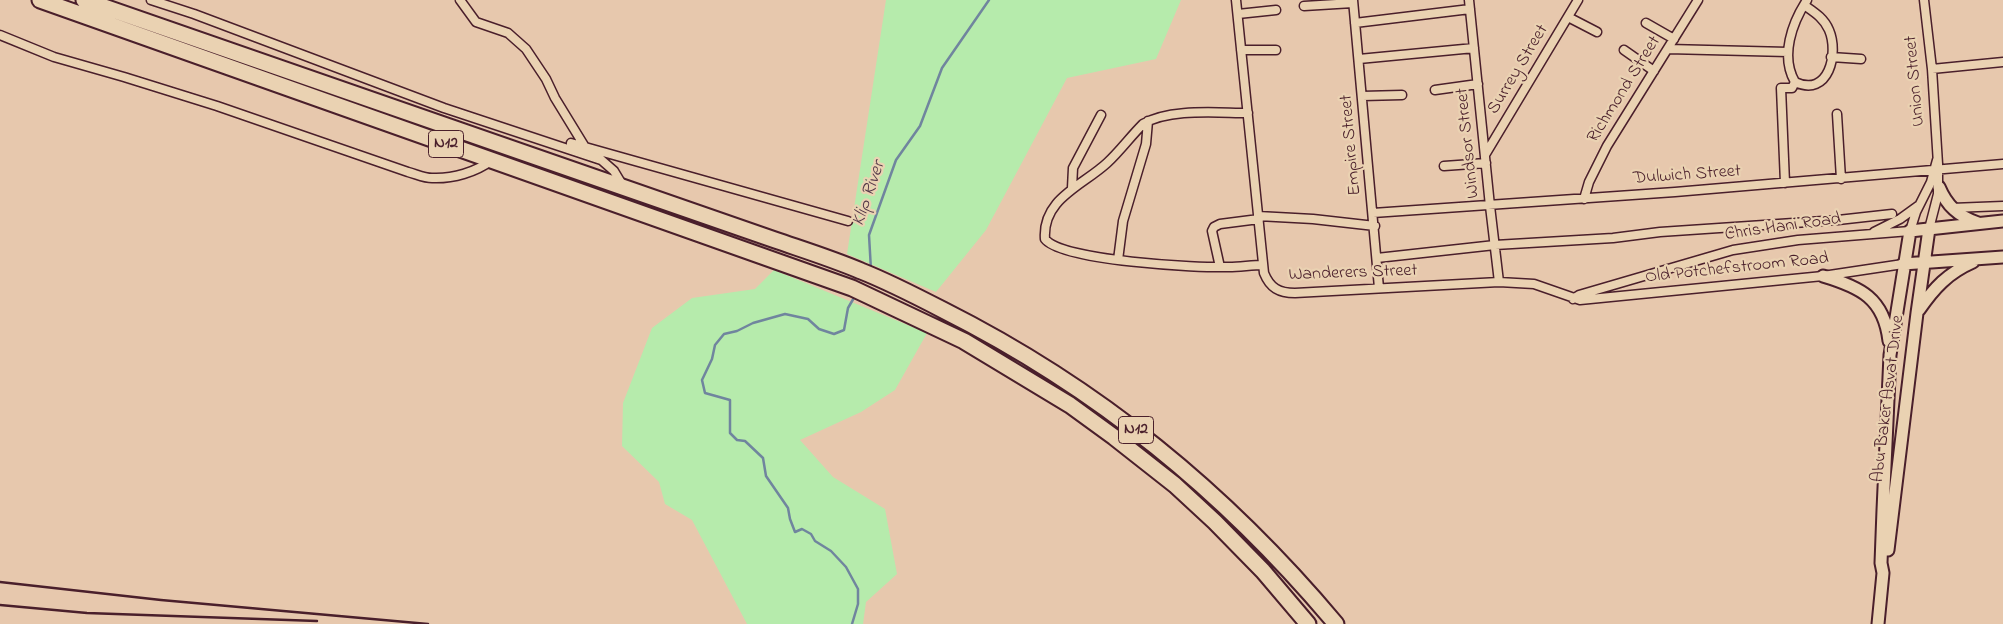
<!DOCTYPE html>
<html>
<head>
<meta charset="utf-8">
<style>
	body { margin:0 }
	canvas { display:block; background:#e7c8ad }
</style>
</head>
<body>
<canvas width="2003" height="624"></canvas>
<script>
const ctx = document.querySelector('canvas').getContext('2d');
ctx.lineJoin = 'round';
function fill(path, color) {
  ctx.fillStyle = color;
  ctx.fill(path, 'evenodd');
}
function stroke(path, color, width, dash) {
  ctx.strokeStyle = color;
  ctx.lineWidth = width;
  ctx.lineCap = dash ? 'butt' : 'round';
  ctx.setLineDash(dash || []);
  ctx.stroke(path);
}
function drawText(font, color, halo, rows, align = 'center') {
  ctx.font = font + ' "Indie Flower",sans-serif';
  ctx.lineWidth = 4.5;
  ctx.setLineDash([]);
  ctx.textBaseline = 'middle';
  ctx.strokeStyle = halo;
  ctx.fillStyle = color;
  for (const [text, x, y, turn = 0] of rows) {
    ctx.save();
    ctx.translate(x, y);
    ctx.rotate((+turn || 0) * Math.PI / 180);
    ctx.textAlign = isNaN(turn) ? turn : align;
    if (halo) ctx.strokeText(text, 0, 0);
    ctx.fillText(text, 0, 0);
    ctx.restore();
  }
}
const green = new Path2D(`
	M886,0H1181L1156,59L1067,78L986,230L936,292L847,254Z
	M774,270L927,333L895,390L861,412L800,440L833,477L885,509L897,574L866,602L863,624H747L692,520L665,504L659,482L622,446L623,403L652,328L692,298L755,289Z`);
const stream = new Path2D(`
	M871,270L869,235L896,160L920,126L942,68L989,0
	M852,624L858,604V589L846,567L831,551L815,541L811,534L802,529L795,532L790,519L788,508L766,476L763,458L745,441L737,440L730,433V400L705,393L702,380L712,359L715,345L724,334L737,331L753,323L785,314L808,319L819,329L834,334L844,330L848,308L855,296`);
const street = new Path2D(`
	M151,0L194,14L444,108L601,160
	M460,0L476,22L508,33L526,49L546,79L555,98L585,147
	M1236,0L1264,273C1270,288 1279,293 1295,293L1499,282L1534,284L1580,300L1823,276L1903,264
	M1353,0L1379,288
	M1469,0L1490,206L1499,282
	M1924,0L1932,69L1938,164V194L1929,229
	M1804,5C1814,12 1824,18 1829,30C1839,53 1829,98 1795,82C1780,56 1792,23 1807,0
	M1304,6L1353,3
	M1238,14L1276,10
	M1568,17L1597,32
	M1355,23L1470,9
	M1646,23L1674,39
	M0,35L54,57L124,77L217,106L408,172C416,174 424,178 432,178C453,179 476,172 492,160
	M1668,49L1788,52
	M1241,50H1276
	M1624,50L1654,71
	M1831,57L1861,59
	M1359,59L1474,48
	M1932,69L2003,62
	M1435,90L1478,84
	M1362,96L1402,95
	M1248,113C1217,113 1170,108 1143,124C1130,137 1120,151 1107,163C1082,186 1042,199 1045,239C1062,261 1198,268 1229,267C1240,267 1252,265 1263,265
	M1837,114L1841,179
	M571,143L848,221
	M1485,155L1578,0
	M598,157L614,171L623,186
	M1444,166L1486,163
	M1785,183L1781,88H1792L1795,82
	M1072,188L1073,168L1101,115
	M1584,199L1589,182L1607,146L1698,0
	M1952,208L2003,206
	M1373,213L1675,192L2003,164
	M1258,216L1313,219L1375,226
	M1874,232L1900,219L1918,206
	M1377,258L1495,245L1613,238L1660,232L1838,220L1892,214
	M1118,260L1123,221L1146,144L1148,121
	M1220,267L1212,231L1214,227L1220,224L1259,219
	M1573,299L1579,295L1733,250L1798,240L1910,231L1916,212L1931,182L1937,160`);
const secondary = new Path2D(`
	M1939,187C1947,206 1958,216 1978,223
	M1903,264L2003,257
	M1823,276C1860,287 1884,298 1889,341
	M1919,310C1934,288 1948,273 1973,262
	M1888,550L1917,313L1929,229
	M1878,624L1883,573L1881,563L1883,510L1890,355L1910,231L2003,221`);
const highway = new Path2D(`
	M40,0L852,288L964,341L1070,405L1114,437L1175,485L1215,522L1263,571L1308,624
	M84,0L775,240C804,250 833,259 861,271C889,282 916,296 943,310C1098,388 1225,492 1336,624`);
const rail = new Path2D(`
	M0,582L161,600L428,624
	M0,605L87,613L317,621`);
const shields = [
	[446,144,35],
	[1136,430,35]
];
const shieldNames = [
	["N12",446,144],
	["N12",1136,430]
];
const streetNames = [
	["Surrey Street",1519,70,-59],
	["Union Street",1916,81,-95],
	["Richmond Street",1625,90,-58],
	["Windsor Street",1469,143,-96],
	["Empire Street",1352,145,-95],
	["Dulwich Street",1687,176,-4],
	["Chris Hani Road",1783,228,-8],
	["Old Potchefstroom Road",1737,269,-6],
	["Wanderers Street",1353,274,-2],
	["Abu Baker Asvat Drive",1889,399,-83]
];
const waterNames = [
	["Klip River",870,194,-71]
];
fill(green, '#b6ebac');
stroke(stream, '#70859e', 2.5);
stroke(street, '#4a1f2b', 11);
stroke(secondary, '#4a1f2b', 15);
stroke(highway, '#4a1f2b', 19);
stroke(street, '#ead2b2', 8);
stroke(secondary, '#ead2b2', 11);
stroke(highway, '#ead2b2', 15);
stroke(rail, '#4a1f2b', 2.5);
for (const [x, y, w] of shields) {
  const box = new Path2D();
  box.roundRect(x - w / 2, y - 13.5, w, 27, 4);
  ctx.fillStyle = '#ead2b2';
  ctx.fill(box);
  stroke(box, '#4a1f2b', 1);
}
drawText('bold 16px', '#4a1f2b', null, shieldNames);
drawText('18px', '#4a1f2b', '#ead2b2', streetNames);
drawText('italic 19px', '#543848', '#ead2b2', waterNames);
</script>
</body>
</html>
